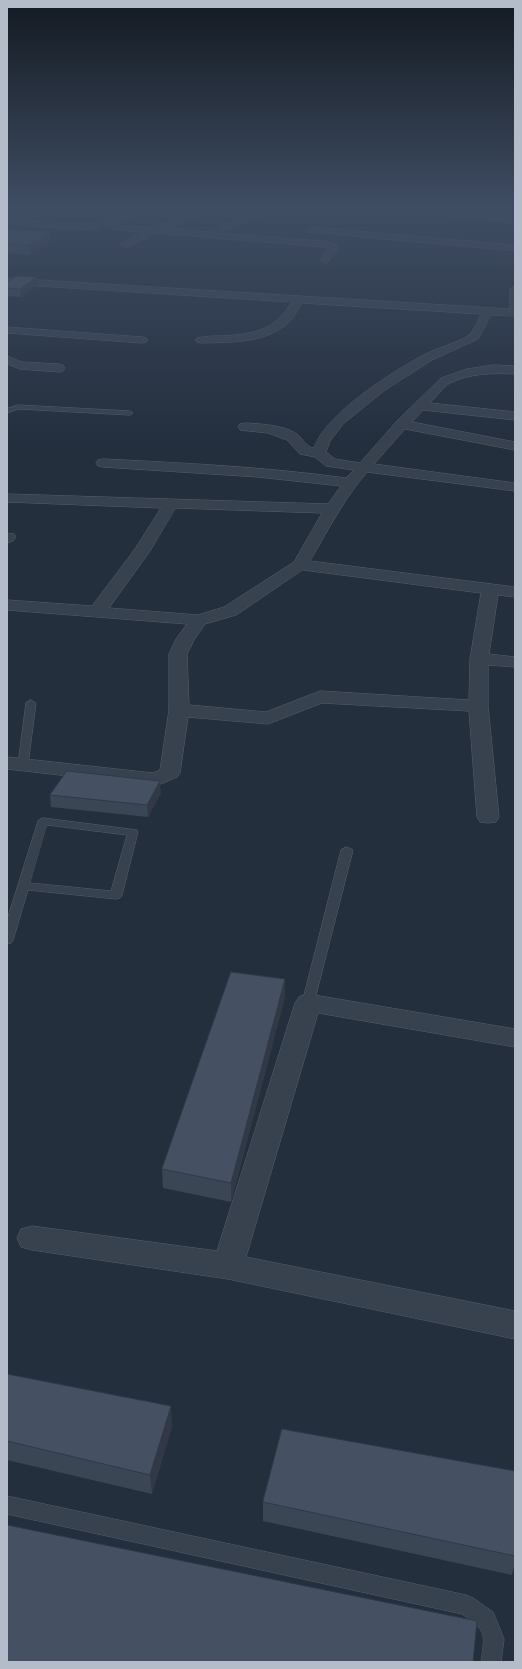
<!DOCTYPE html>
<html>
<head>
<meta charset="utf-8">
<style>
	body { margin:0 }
	#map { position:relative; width:522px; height:1669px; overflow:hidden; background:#242f3e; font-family:"Exo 2",sans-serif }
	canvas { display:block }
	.frame { position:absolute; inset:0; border:8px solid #b4bcc9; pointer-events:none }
</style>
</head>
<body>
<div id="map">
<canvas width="522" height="1669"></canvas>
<div class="frame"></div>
</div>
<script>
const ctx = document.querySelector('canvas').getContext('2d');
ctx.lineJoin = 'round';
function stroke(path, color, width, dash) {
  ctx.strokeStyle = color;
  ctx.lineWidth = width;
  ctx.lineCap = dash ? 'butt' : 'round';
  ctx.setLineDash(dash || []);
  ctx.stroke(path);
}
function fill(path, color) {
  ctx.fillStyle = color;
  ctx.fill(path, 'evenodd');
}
const lane = new Path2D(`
	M18,405L130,411L133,413L130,415L19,409L7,413V409Z
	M31,700L36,703L28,764L23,767L18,764L26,703Z
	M43,818L137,830L138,832L122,895L120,898L116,899L28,890L13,940L11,943L7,944V920L38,821ZM47,825L127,835L111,891L30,883Z
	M347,847L353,850L314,1003L313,1006L308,1007L303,1006L302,1003L341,850Z
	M7,1496L466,1595L473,1598L493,1612L504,1639L501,1662H481C485,1633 487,1631 462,1614L7,1514Z`);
const street = new Path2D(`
	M40,209H102L92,214L44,212Z
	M140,209H151L150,211L114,225L153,227L201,209H212L211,211L167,228L205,232L262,209H273L272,211L218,233L323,241L337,245L339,247L328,262L325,263L320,260L328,248L323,247L155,233L128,247H122L120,245L122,243L143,232L115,230L112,229L110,227L112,225L107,227L102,224L104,222Z
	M410,209H435L515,217V223L414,212Z
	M7,219L95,224L100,227L95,230L7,225Z
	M311,227L515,245V251L308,232L306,230Z
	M7,278L510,309V289L515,286V316L491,315L478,339L432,360L385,390L343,424L330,441L326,452L335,459L360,463L397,421L441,378L467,369L493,365L515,366V374C494,373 470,373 450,383C443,387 436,397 430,403L515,412V420L423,410L412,422L515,442V450L405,429L374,464L515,483V491L367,472C344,499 328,530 310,561L515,587V597L498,595L489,654L515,657V667L488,665V706L499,817L496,822L488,823L480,822L477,817L469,711L322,703L268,724L188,717L180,773L177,777L156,786L7,769V757L153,773L160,770L169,710V654L176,639L187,624L7,610V600L92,606L135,549L161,508L7,502V494L328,504L341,486L258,477L103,467L98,466L96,463L98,460L103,459C184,463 266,467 346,478L354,470L326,466L315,457L300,454L287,440L268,433L240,430L238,427L240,424L245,423C261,424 284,425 297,434C303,439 306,447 314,448C324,415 393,371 424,355C436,348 458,343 469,335C474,331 478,320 481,314L302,303C298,309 295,316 290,321C267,344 231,342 201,343L197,342L195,340L197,338C205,336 214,336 222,336C254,334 274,331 292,302L7,284ZM176,508L322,513L294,562L224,607L198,615L109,608L150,551ZM303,570L481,593L470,659L469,700L320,691L266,712L189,705L187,654L194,640L205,624L236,615Z
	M7,327L142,337L146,338L148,340L146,342L142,343L7,333Z
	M7,356L22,362L59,364L63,365L65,368L63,371L59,372L20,369L7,364Z
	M7,533L14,534L16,537L13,541L7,543Z
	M308,994L515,1029V1047L318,1013L246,1257L515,1311V1339L228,1279L32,1250L21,1247L17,1238L21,1229L32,1226L217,1251L295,1003L299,997Z`);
const wall = new Path2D(`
	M7,229L50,242L30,255L7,253Z
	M37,277L38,285L21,297L7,296V283Z
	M161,793L148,817L51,807L50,795Z
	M285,979V997L231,1202L163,1188L162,1169Z
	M7,1374L172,1426L152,1494L7,1460Z
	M515,1471V1562L512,1575L263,1521V1502Z`);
const shadedWall = new Path2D(`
	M50,232V242L30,255L29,245Z
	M37,277L38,285L21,297L20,289Z
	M160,781L161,793L148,817L147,805Z
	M285,979V997L231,1202V1183Z
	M171,1406L172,1426L152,1494L150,1475Z`);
const building = new Path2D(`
	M7,229L50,232L29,245L7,243V237L11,235H7Z
	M16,276L37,277L20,289L7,288V283Z
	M67,771L160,781L147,805L50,795Z
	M231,972L285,979L231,1183L162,1169Z
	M7,1374L171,1406L150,1475L7,1441Z
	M282,1429L515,1471V1556L263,1502Z
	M7,1525L477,1621L473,1662H7Z`);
stroke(lane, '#565f6c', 1);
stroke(street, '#565f6c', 1);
fill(lane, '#38414e');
fill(street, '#38414e');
fill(wall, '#3b4654');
fill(shadedWall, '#303945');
fill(building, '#455162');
stroke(building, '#303945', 1);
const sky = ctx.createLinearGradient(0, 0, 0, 442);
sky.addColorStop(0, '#141a22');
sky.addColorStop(0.47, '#3f4d63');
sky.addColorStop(1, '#3f4d6300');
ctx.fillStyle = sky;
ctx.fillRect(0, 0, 522, 442);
</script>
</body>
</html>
